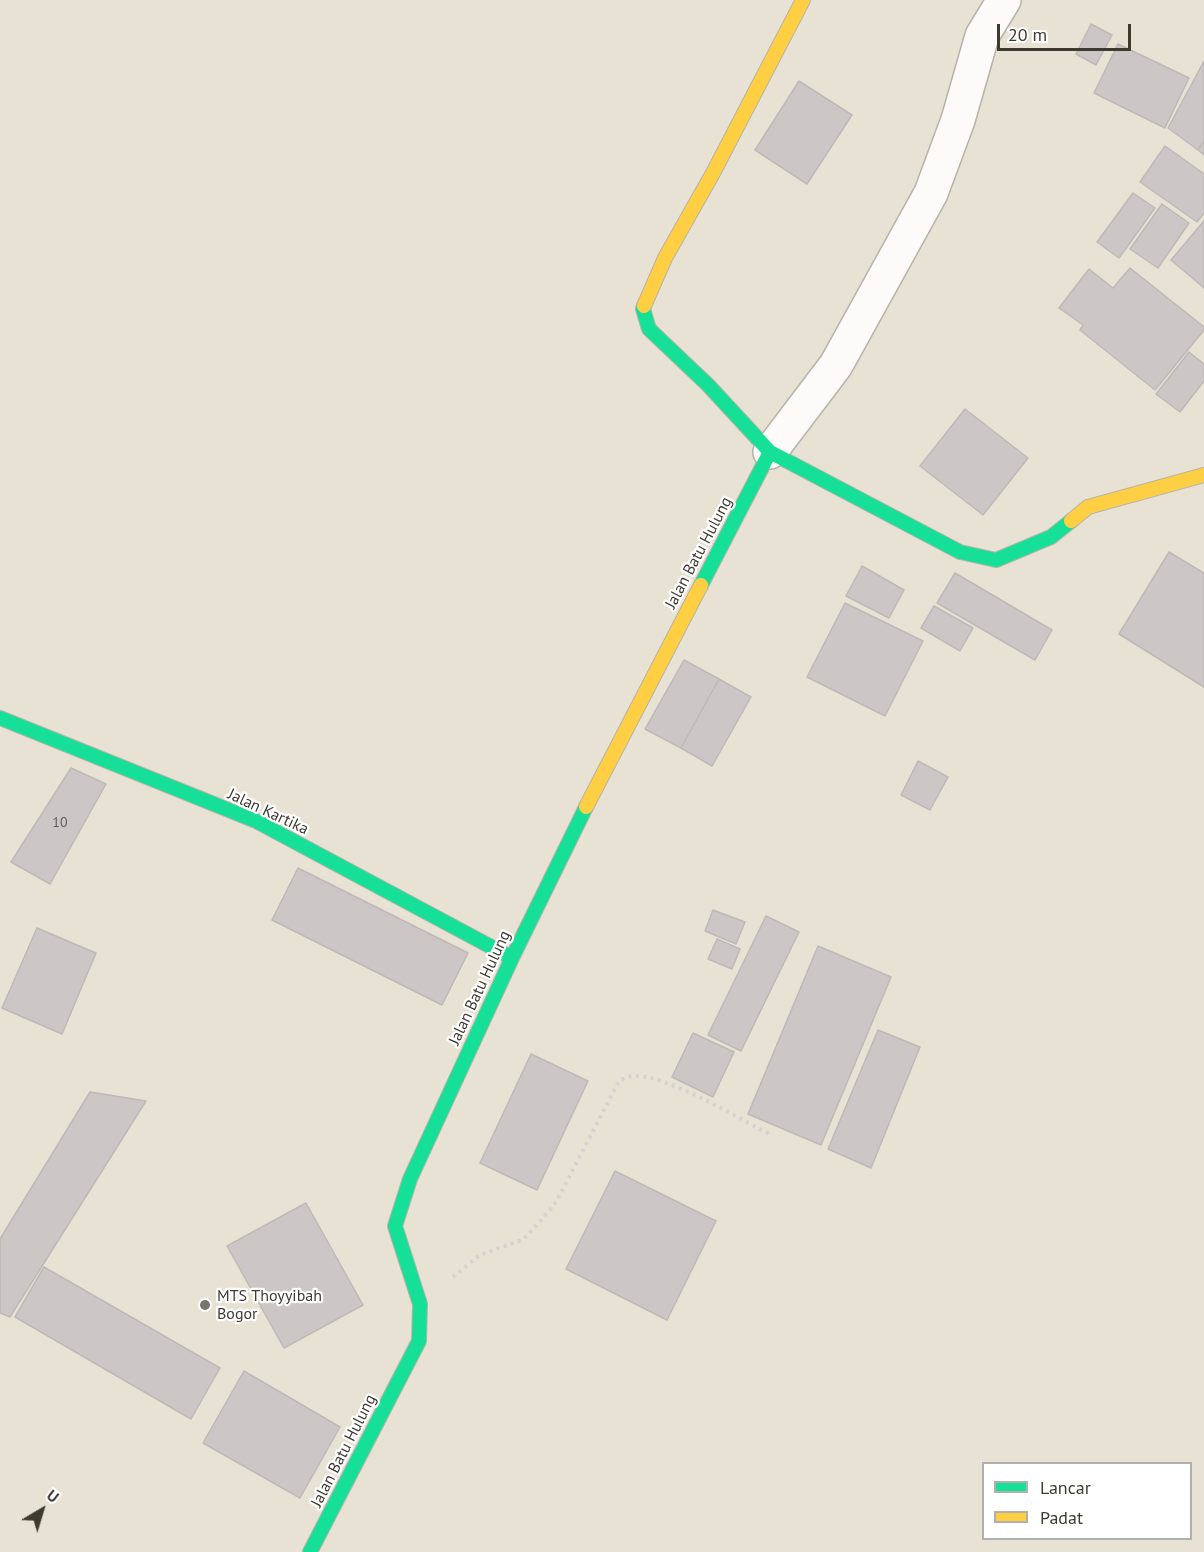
<!DOCTYPE html>
<html>
<head>
<meta charset="utf-8">
<style>
	body { margin:0 }
	#map { position:relative; width:1204px; height:1552px; overflow:hidden; background:#e8e2d5; font-family:"PT Sans",sans-serif }
	canvas { display:block }
	.legend { position:absolute; left:982px; top:1462px; width:210px; height:78px; box-sizing:border-box; background:#fff; border:2px solid #b1b0ac; margin:0; padding:8px 10px; list-style:none; font-size:18px; color:#3d3a30 }
	.legend li { display:flex; align-items:center; gap:12px; height:30px }
	.legend b { width:30px; border:2px solid #b1b0ac }
	.north { position:absolute; left:12px; top:1480px; width:60px; height:60px; -webkit-text-stroke:4px #fff; paint-order:stroke; rotate:38deg; font-size:16px; font-weight:700; line-height:24px; text-align:center; color:#3d3a30 }
	.north::after { content:''; display:block; margin:auto; width:21px; height:27px; background:#3d3a30; clip-path:polygon(50% 0,100% 100%,50% 72%,0 100%) }
	.scale { position:absolute; left:997px; top:24px; width:134px; height:27px; box-sizing:border-box; border:3px solid #3d3a30; border-top:0; padding-left:8px; font-size:18px; line-height:21px; white-space:nowrap; color:#3d3a30; -webkit-text-stroke:4px #fff; paint-order:stroke }
</style>
</head>
<body>
<div id="map">
<canvas width="1204" height="1552"></canvas>
<ul class="legend">
<li><b style="height:8px;background:#16e098"></b>Lancar</li>
<li><b style="height:8px;background:#ffcf43"></b>Padat</li>
</ul>
<div class="north">U</div>
<div class="scale">20 m</div>
</div>
<script>
const ctx = document.querySelector('canvas').getContext('2d');
ctx.lineJoin = 'round';
function fill(path, color) {
  ctx.fillStyle = color;
  ctx.fill(path, 'evenodd');
}
function stroke(path, color, width, dash) {
  ctx.strokeStyle = color;
  ctx.lineWidth = width;
  ctx.lineCap = dash ? 'butt' : 'round';
  ctx.setLineDash(dash || []);
  ctx.stroke(path);
}
function drawText(font, color, halo, rows, align = 'center') {
  ctx.font = font + ' "PT Sans",sans-serif';
  ctx.lineWidth = 4.5;
  ctx.setLineDash([]);
  ctx.textBaseline = 'middle';
  ctx.strokeStyle = halo;
  ctx.fillStyle = color;
  for (const [text, x, y, turn = 0] of rows) {
    ctx.save();
    ctx.translate(x, y);
    ctx.rotate((+turn || 0) * Math.PI / 180);
    ctx.textAlign = isNaN(turn) ? turn : align;
    if (halo) ctx.strokeText(text, 0, 0);
    ctx.fillText(text, 0, 0);
    ctx.restore();
  }
}
const building = new Path2D(`
	M1091,24L1112,35L1096,65L1076,54Z
	M1118,44L1189,78L1165,128L1094,93Z
	M1204,61V141L1198,150L1168,128Z
	M799,81L852,115L807,184L755,150Z
	M1204,141V155L1198,150Z
	M1165,146L1204,174V213L1197,222L1140,182Z
	M1133,193L1155,208L1119,258L1097,242Z
	M1162,204L1189,223L1158,268L1130,249Z
	M1204,221V288L1171,260Z
	M1130,268L1204,327V330L1155,390L1080,330L1083,325L1059,308L1089,269L1113,288Z
	M1189,352L1204,364V381L1180,412L1156,394Z
	M965,409L1028,458L983,515L920,466Z
	M1169,552L1204,573V687L1119,634Z
	M862,566L904,590L889,618L846,596Z
	M955,573L1052,630L1035,660L937,603Z
	M845,603L923,641L885,716L807,677Z
	M934,606L973,628L960,651L921,628Z
	M684,660L719,679L681,748L645,729Z
	M719,679L751,697L712,766L681,748Z
	M918,761L948,777L930,810L901,795Z
	M71,768L106,784L50,884L11,862Z
	M298,868L468,953L442,1005L272,920Z
	M713,910L745,922L736,944L705,931Z
	M766,916L799,932L741,1051L708,1035Z
	M37,928L96,953L62,1034L2,1008Z
	M717,939L740,949L732,969L708,959Z
	M818,946L891,977L821,1145L748,1114Z
	M878,1030L920,1047L871,1168L828,1149Z
	M693,1033L734,1052L713,1097L672,1077Z
	M531,1054L588,1081L537,1190L480,1163Z
	M90,1092L146,1101L10,1317L0,1313V1239Z
	M615,1171L716,1221L667,1320L566,1269Z
	M306,1203L363,1305L284,1348L227,1246Z
	M44,1267L220,1368L191,1419L15,1317Z
	M244,1371L340,1427L300,1498L203,1443Z`);
const path = new Path2D(`
	M453,1277L480,1255L524,1239L555,1204L619,1081C623,1079 628,1076 632,1076C662,1072 742,1120 771,1135`);
const street = new Path2D(`
	M770,452L836,365L931,193L958,120L982,36L1004,0`);
const fast = new Path2D(`
	M644,306L643,309L649,329L708,385L770,452L960,552L996,560L1051,537L1071,521
	M701,585L770,452
	M0,718L256,821L512,958
	M310,1552L419,1341L420,1304L395,1226L410,1179L512,958L586,807`);
const slow = new Path2D(`
	M644,306L665,258L713,173L803,0
	M1071,521L1088,507L1204,475
	M586,807L701,585`);
const markers = [
	[205,1305,6,"#79756a"]
];
const numberNames = [
	["10",60,823]
];
const streetNames = [
	["Jalan Batu Hulung",699,553,-62],
	["Jalan Kartika",268,812,25],
	["Jalan Batu Hulung",480,988,-65],
	["Jalan Batu Hulung",344,1451,-63]
];
const poiNames = [
	["MTS Thoyyibah",217,1296],
	["Bogor",217,1314]
];
fill(building, '#ccc6c6');
stroke(building, '#beb9b7', 1.5);
stroke(street, '#b8b3a9', 36);
stroke(fast, '#b8b3a9', 16);
stroke(slow, '#b8b3a9', 16);
stroke(path, '#d4d2ce', 4, [3, 4.5]);
stroke(street, '#fcfbf9', 33);
stroke(fast, '#16e098', 14);
stroke(slow, '#ffcf43', 14);
for (const [x, y, r, color] of markers) {
  const dot = new Path2D();
  dot.arc(x, y, r, 0, 2 * Math.PI);
  ctx.fillStyle = color;
  ctx.fill(dot);
  stroke(dot, '#fff', 2);
}
drawText('14px', '#615d56', null, numberNames);
drawText('16px', '#3d3a30', '#fff', streetNames);
drawText('16px', '#3d3a30', '#fff', poiNames, 'left');
</script>
</body>
</html>
